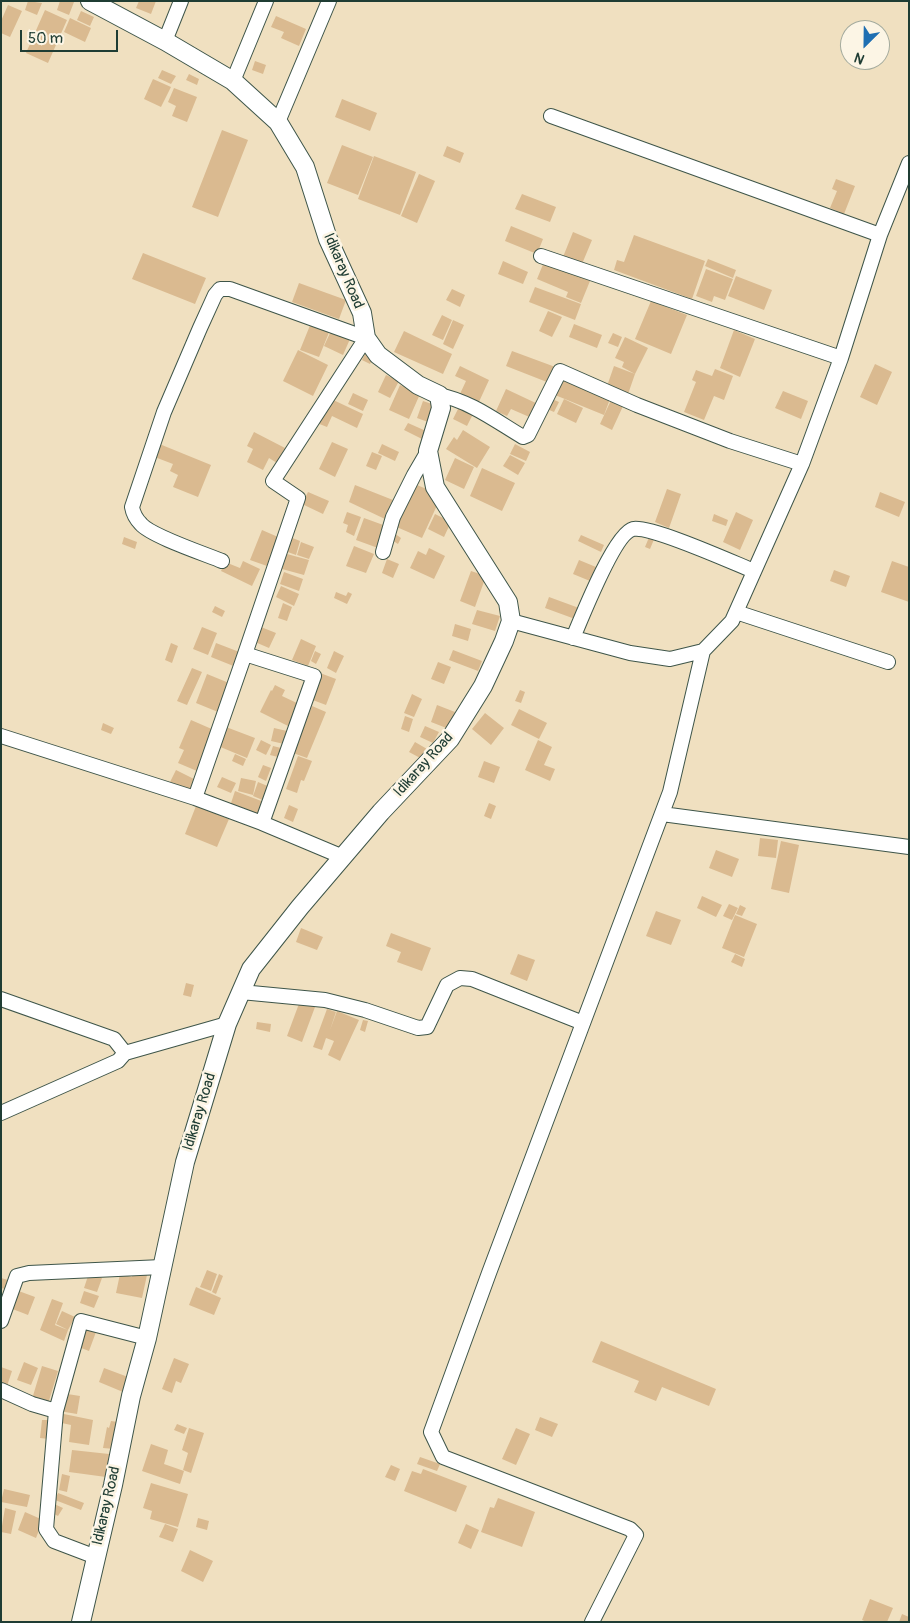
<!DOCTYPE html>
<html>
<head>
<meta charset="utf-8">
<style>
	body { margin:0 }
	#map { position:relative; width:910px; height:1623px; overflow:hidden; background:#f0e0c0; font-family:Pangolin,sans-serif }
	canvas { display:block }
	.frame { position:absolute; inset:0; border:2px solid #1f3d34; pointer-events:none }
	.north { position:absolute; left:840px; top:20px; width:50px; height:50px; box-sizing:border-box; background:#fcf5e5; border:1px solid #a4ab9e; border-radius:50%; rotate:203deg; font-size:14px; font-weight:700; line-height:20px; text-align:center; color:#1f3d34 }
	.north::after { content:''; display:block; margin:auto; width:18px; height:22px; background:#1f6fb2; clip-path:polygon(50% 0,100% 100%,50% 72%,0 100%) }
	.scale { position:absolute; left:20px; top:30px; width:98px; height:22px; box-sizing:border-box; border:2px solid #1f3d34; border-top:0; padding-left:6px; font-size:15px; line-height:18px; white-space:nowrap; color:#1f3d34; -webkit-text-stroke:4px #fcf5e5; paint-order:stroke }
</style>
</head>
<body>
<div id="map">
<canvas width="910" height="1623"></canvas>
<div class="frame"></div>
<div class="north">N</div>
<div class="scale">50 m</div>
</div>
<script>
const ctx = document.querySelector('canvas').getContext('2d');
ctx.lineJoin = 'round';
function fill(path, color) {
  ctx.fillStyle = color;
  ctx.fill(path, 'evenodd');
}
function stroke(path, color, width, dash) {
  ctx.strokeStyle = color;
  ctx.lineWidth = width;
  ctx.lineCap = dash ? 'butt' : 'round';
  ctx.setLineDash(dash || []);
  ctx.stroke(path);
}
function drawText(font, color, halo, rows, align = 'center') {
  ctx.font = font + ' Pangolin,sans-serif';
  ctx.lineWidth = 5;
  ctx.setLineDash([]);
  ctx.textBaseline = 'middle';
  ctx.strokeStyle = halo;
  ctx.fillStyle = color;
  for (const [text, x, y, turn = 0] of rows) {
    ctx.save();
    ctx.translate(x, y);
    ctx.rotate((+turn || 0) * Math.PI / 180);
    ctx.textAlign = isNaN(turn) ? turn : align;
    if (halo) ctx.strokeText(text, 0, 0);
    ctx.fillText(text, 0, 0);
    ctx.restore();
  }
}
const building = new Path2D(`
	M28,1L42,3L37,15L25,10Z
	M60,1L74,2L69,15L57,10Z
	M139,1H156L151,14L136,8Z
	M8,5L22,11L10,37L1,33V21Z
	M45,10L67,20L48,63L26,53Z
	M81,11L94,17L90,26L77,20Z
	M276,16L306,29L299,46L281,38L284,32L271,27Z
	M70,18L91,28L85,42L64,32Z
	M255,61L266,65L263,74L252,70Z
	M162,70L176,76L171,84L158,78Z
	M189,74L199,79L197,85L186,80Z
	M153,79L171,87L161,107L144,99Z
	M174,88L197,97L187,122L172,116L176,106L168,102Z
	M342,99L377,113L370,131L335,117Z
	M222,130L248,140L218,217L192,207Z
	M342,145L373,157L358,195L327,183Z
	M447,146L464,153L460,163L443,156Z
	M374,156L416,172L400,215L358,199Z
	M419,174L435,181L417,223L401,216Z
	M836,179L855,186L844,214L830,208L837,191L832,189Z
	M522,194L556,207L550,222L515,209Z
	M511,226L543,239L537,254L505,241Z
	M573,232L592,240L582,264L563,257Z
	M634,235L705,261L692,299L614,270L617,260L624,262Z
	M143,253L206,278L195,304L132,279Z
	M708,259L736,270L733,278L705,266Z
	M503,261L528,272L523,284L498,274Z
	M544,262L590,281L581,303L566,297L568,292L537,279Z
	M706,269L733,279L725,300L714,296L712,302L696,296Z
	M736,276L772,290L764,310L728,296Z
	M299,283L346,300L339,319L292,302Z
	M535,287L581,304L575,320L529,302Z
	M452,289L465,295L460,307L446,300Z
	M651,301L687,315L671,354L635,339Z
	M548,311L562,317L552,337L539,331Z
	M442,315L452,320L443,340L432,335Z
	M453,320L464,325L453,349L443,344Z
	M311,323L330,330L319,357L300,350Z
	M574,324L602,335L597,348L569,337Z
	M734,330L755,339L740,377L720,368Z
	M331,331L350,339L343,355L324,346Z
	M404,331L452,354L443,374L394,352Z
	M613,333L622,337L618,347L608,343Z
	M625,337L648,348L635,374L622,367L624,362L615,358Z
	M298,350L328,365L313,396L283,381Z
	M367,350L375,354L370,364L362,360Z
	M512,351L558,368L552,384L506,366Z
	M875,364L892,372L877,405L860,397Z
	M460,366L489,380L478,404L459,396L466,381L455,376Z
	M614,366L635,374L627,397L606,389Z
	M715,369L733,376L724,400L714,396L704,420L684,412L696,382L692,380L696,370L712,376Z
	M386,375L399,381L390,398L378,392Z
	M562,379L610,399L604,415L555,395Z
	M400,385L420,394L409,419L389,410Z
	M506,389L540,405L534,419L511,409L507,416L496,411Z
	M783,391L808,401L801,419L775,408Z
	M353,393L368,400L363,411L348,404Z
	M329,398L363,414L357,428L332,416L327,427L317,423Z
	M612,398L624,404L612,430L600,424Z
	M552,399L559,402L554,412L547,409Z
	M564,399L583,408L576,423L557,414Z
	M423,401L435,405L428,422L417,418Z
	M459,407L473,414L467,426L453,419Z
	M408,423L426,431L422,439L404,430Z
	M463,430L490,447L477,468L446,449L454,437L457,440Z
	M254,432L285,448L277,463L269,458L263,470L247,462L253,449L247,446Z
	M332,442L348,449L335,477L319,469Z
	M157,443L211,465L198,497L173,487L178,475L170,471L173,464L152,456Z
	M382,444L399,452L395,461L378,453Z
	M515,444L530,452L526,461L510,454Z
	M372,452L382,456L376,470L366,466Z
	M510,455L525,463L518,475L503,466Z
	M455,458L474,467L464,489L445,480Z
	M482,468L515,483L502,511L470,496Z
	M412,483L434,492L431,498L439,501L422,538L392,525Z
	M355,485L393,500L385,519L349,502Z
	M667,489L681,494L669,528L655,522Z
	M308,492L329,501L323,514L302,504Z
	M880,492L905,502L899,517L875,507Z
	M347,512L361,517L354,536L346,532L348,525L343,523Z
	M736,512L753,520L740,550L723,542Z
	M435,514L451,522L444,537L428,529Z
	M714,514L728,520L726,526L712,521Z
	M364,518L386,526L378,548L356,540Z
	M262,530L278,537L267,566L250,560Z
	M394,533L401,538L398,544L390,539Z
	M581,535L604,545L601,552L578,541Z
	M650,535L655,537L650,549L645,547Z
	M124,537L137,542L135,549L122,544Z
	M290,537L300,541L296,555L285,551Z
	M301,542L314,547L309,559L297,555Z
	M354,546L374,554L366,573L346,566Z
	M429,548L445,556L434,579L410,568L418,551L426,555Z
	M287,554L309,560L304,575L282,569Z
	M387,559L399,564L393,578L382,573Z
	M579,560L596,567L590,581L573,574Z
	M243,561L260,569L252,586L221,571L225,562L240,568Z
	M892,561L909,567V602L881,592Z
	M834,570L850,576L846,587L830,581Z
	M471,571L486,576L475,607L460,601Z
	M284,572L303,579L299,591L280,584Z
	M281,586L299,594L294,606L276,597Z
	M336,592L346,596L348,592L352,594L347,604L334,598Z
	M549,597L579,608L575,619L545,608Z
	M283,603L292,607L287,621L278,618Z
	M215,606L225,611L222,617L212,612Z
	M477,610L500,616L495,631L472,624Z
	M455,624L471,629L468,641L452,636Z
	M202,627L217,633L208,655L193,649Z
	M261,627L276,633L269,648L255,642Z
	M301,639L316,646L308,666L292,660Z
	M171,643L178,646L172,663L165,660Z
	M216,643L242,653L236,667L211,657Z
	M453,650L482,661L478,671L449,660Z
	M315,651L321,654L316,664L311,661Z
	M334,651L344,656L336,673L327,668Z
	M438,662L451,667L444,684L431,679Z
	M192,668L202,672L187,705L177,701Z
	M320,673L336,679L326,705L310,699Z
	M207,674L229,683L218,712L196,703Z
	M275,685L285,690L282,696L299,704L288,726L260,712L271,690L272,691Z
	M520,690L525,692L521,703L515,701Z
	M412,694L422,699L414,717L404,713Z
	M437,705L455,712L449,729L431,722Z
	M312,706L326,712L307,758L293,753Z
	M519,709L547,723L539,739L511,725Z
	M485,713L504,728L491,745L472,729Z
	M405,716L413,719L409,732L401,729Z
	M191,720L214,730L197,771L178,763L184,750L179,748Z
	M103,723L114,728L111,734L101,730Z
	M425,726L439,732L433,743L420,737Z
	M226,727L255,738L247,758L218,746Z
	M274,728L287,731L284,744L271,741Z
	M261,740L271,745L266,755L256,750Z
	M538,740L552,747L544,765L555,769L550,781L525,770Z
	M415,742L427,749L422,759L409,752Z
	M273,746L281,748L278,757L270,755Z
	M235,754L246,759L243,766L232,761Z
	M298,756L312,761L304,781L301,780L297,793L286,789Z
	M484,761L500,767L494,783L478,777Z
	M263,765L271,768L266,781L258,777Z
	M176,770L196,780L190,791L170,782Z
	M222,777L236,783L231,793L217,787Z
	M241,778L256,781L253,795L238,791Z
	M258,782L270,787L265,801L253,796Z
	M235,791L264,802L259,816L230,806Z
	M489,803L496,806L491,819L484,816Z
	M289,805L298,809L293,822L284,818Z
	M196,806L229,819L217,847L185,834Z
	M760,838L778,840L776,858L758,856Z
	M781,841L799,845L789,893L771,889Z
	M716,850L739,859L732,877L709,868Z
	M702,896L722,905L716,917L697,908Z
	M729,904L738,908L732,920L723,916Z
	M740,905L746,908L742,916L736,914Z
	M656,911L681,920L671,945L646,936Z
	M735,915L757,924L744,957L722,948Z
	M301,928L323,937L317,950L296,942Z
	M391,933L431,948L422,971L397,962L401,952L386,946Z
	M518,954L535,960L527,981L510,974Z
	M735,954L745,959L742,967L731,962Z
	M186,983L194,985L191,997L183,995Z
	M300,1001L315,1007L302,1042L287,1036Z
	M327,1009L336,1012L330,1030L337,1011L359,1020L340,1061L328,1055L334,1041L326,1038L322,1050L313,1047Z
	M363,1020L368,1021L365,1032L360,1030Z
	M257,1022L271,1024L270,1032L256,1029Z
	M207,1270L217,1274L211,1291L200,1287Z
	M133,1271L147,1275L142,1298L116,1293L120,1274L132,1277Z
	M89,1273L102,1278L97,1292L84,1288Z
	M219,1274L223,1276L216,1294L212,1292Z
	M1,1278L8,1280L5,1289L1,1288Z
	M196,1287L221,1298L214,1315L189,1305Z
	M16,1290L35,1297L28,1315L10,1308Z
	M84,1291L99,1296L94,1308L80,1303Z
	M52,1299L63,1303L55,1325L68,1330L64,1341L40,1330Z
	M62,1311L75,1317L68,1330L56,1324Z
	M83,1327L96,1332L89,1351L76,1346Z
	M601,1341L716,1389L709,1406L662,1387L656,1401L634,1392L639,1381L592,1362Z
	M174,1358L189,1364L181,1383L176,1381L172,1393L162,1389Z
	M24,1362L38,1368L31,1385L17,1380Z
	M42,1366L58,1371L48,1404L32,1399Z
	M1,1367L12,1371L7,1386L1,1384Z
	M104,1368L128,1377L123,1392L99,1382Z
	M61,1393L80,1396L77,1414L59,1411Z
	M59,1413L93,1420L89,1445L69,1442L71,1425L57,1422Z
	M540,1417L558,1424L552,1437L535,1430Z
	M42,1420H51L49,1439L40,1438Z
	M111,1421L118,1422L114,1449L103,1448L107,1427L109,1428Z
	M177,1424L187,1428L184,1434L174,1430Z
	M189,1428L204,1433L191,1473L183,1470L188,1453L182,1450Z
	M516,1428L530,1434L516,1465L502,1459Z
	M151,1444L168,1450L164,1464L184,1471L180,1484L142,1471Z
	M72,1450L109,1454L106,1477L69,1472Z
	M420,1457L440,1464L437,1471L417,1464Z
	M391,1465L400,1469L395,1481L385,1477Z
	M423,1469L467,1486L456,1512L404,1491L412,1471L421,1474Z
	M62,1474L70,1476L67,1492L59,1490Z
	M151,1483L188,1494L178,1527L150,1519L152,1511L143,1508Z
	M4,1489L30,1495L27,1507L1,1502Z
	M58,1493L84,1503L81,1510L55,1500Z
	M498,1498L535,1512L522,1547L481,1532L490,1507L494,1508Z
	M52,1503L63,1508L58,1516L48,1511Z
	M5,1508L16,1511L11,1534L1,1532Z
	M25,1512L43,1520L36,1538L18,1530Z
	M198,1518L209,1521L207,1530L196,1527Z
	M165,1524L178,1529L173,1542L159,1537Z
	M466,1524L479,1530L471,1549L458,1543Z
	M190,1550L213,1561L203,1582L181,1571Z
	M870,1599L893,1608L887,1622H867L862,1620Z
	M902,1614L909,1617V1622H899Z`);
const minor = new Path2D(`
	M165,41L181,1
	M233,81L266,1
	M551,116L880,235
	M278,122L329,1
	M541,256L841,358
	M439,395C470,401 496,421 523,437L528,435L560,371L637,405L730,441L802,464
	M383,552L393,517L414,475L428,451
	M222,561C205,554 151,536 141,524C137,520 133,513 132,507L164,412L200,328L215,295L220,289H230L366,338L273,481L298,498L245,654
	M736,612L888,662
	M511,621L630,653L670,659L703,651L732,621L802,464L841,358L880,235L909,163
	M573,638C581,619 615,533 633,529C650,525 734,563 754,571
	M1,736L195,798L262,823L343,857
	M195,798L245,654L314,676L262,823
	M662,814L909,847
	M241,992L325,1000L365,1010L418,1028L427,1027L447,985L460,978L472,979L583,1023
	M1,999L114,1039L125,1053
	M1,1113L118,1061L125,1053L227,1024
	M1,1321L17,1276L29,1273L162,1267
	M1,1390L32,1404L56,1411
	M96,1557L54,1541L46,1529L56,1411L81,1321L147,1338
	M592,1622L636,1535L630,1529L443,1457L431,1432L489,1273L670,792L703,651`);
const tertiary = new Path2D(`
	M81,1622L113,1485L131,1396L147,1338L185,1162L227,1024L251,969L300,907L381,812L450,739L483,686L504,641L511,621L508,602L435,487L428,451L441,408L439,395L418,385L378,355L366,338L362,313L328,239L305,167L278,122L233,81L165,41L90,1`);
const streetNames = [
	["Idikaray Road",343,271,67],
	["Idikaray Road",424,765,-48],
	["Idikaray Road",200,1112,-73],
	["Idikaray Road",107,1506,-77]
];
fill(building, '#daba90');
stroke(minor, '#3e5549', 16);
stroke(tertiary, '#3e5549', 20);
stroke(minor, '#fff', 14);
stroke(tertiary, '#fff', 18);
drawText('15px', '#1f3d34', '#fcf5e5', streetNames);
</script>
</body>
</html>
